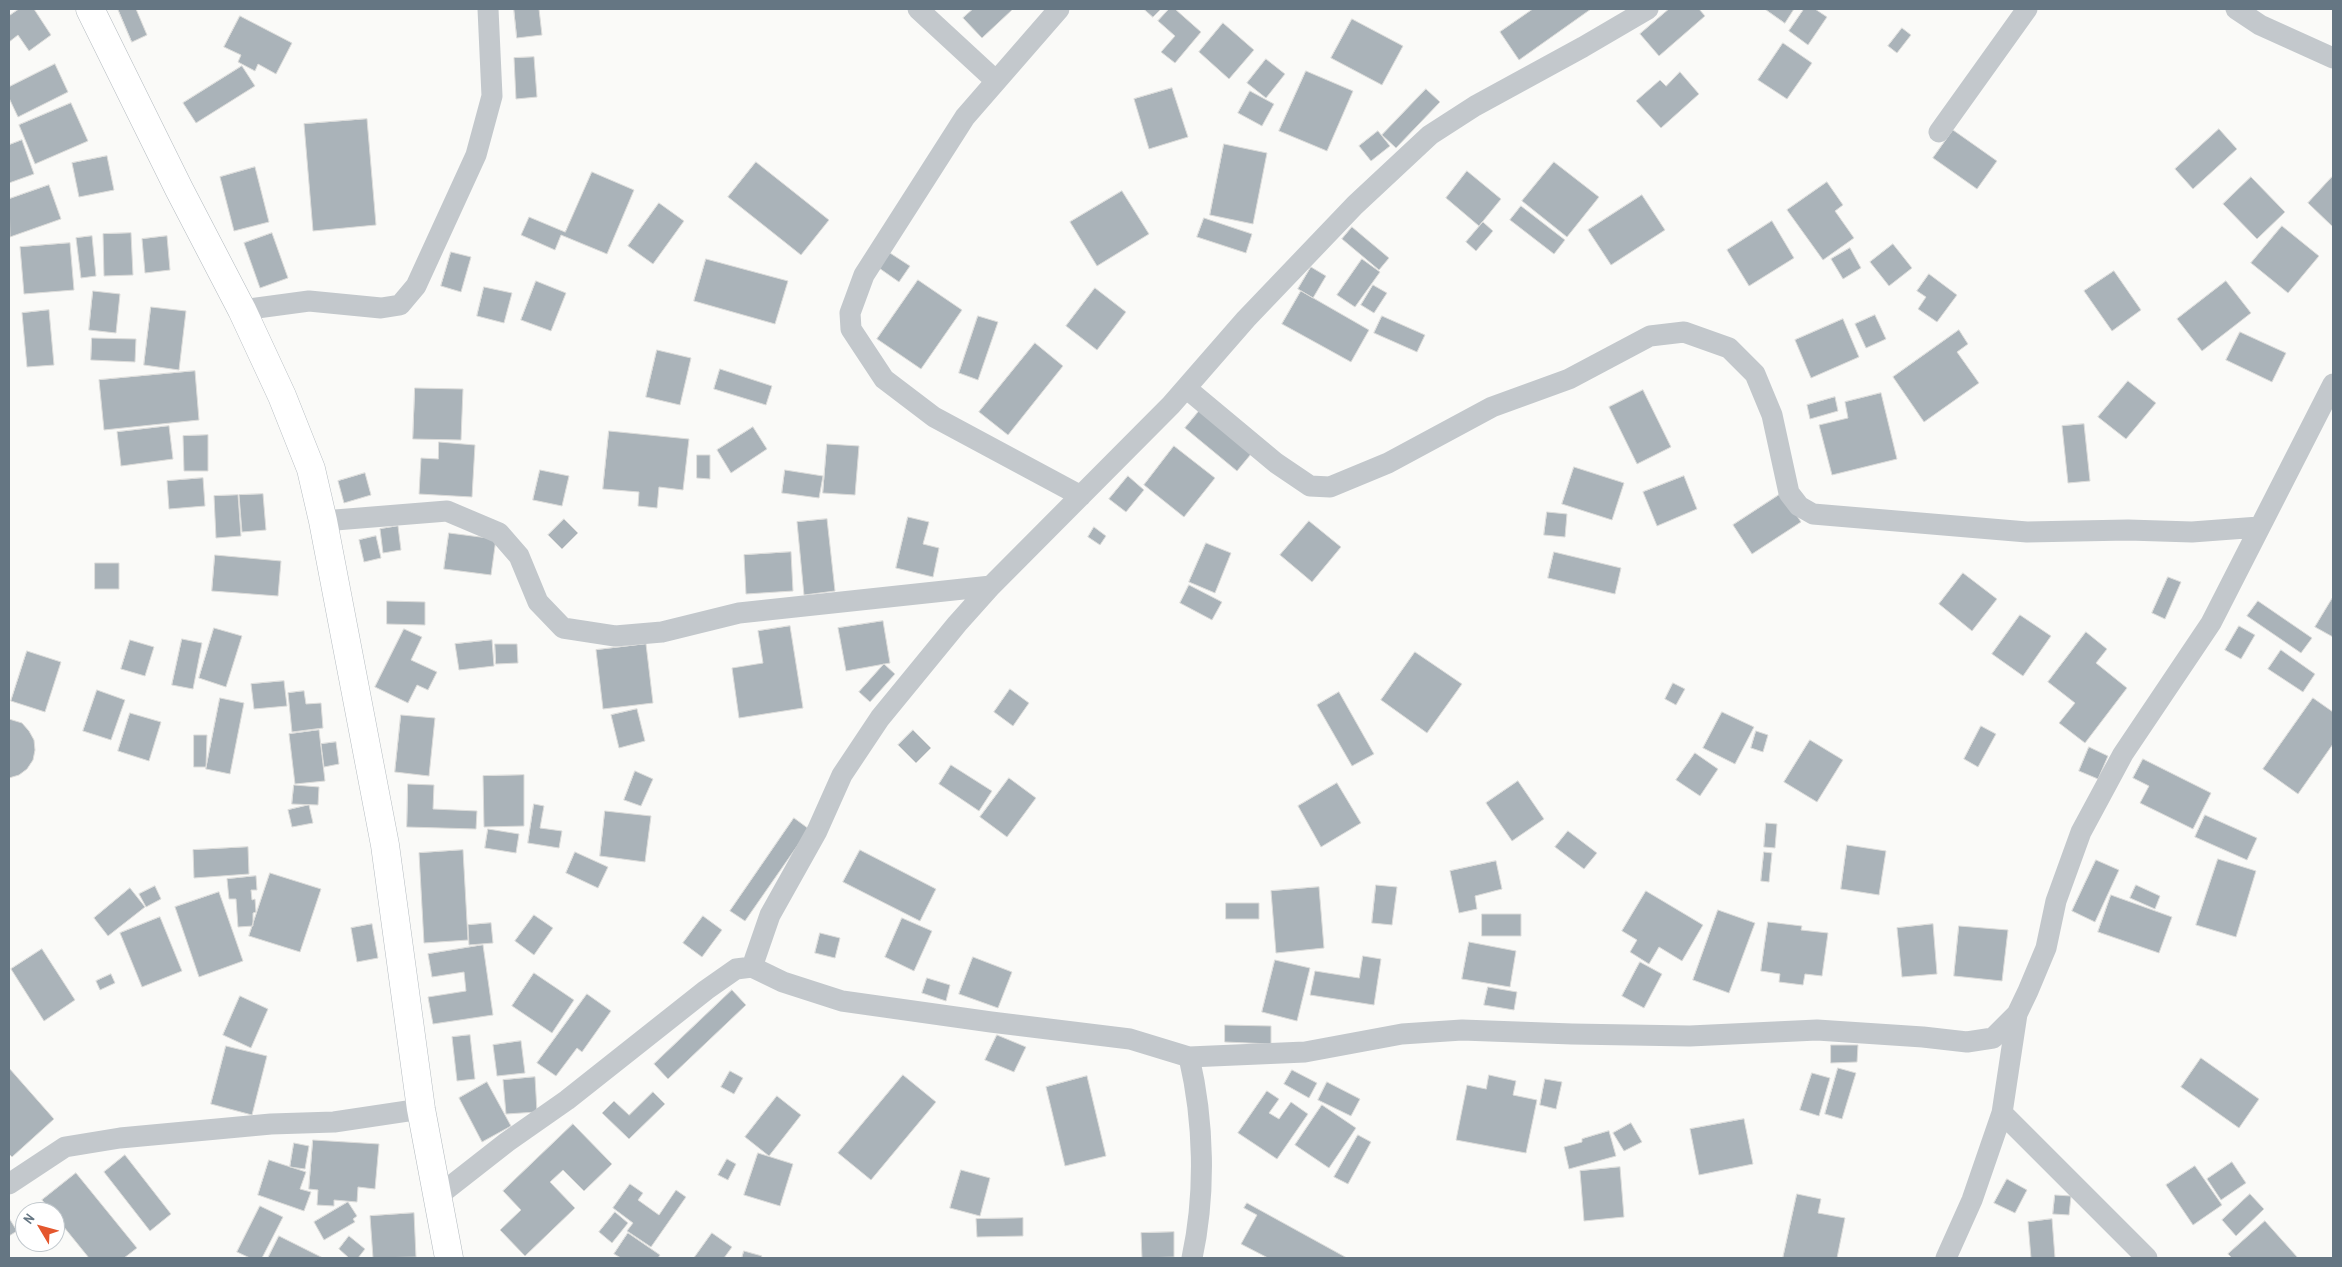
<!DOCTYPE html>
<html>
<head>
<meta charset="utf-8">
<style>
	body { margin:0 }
	#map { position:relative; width:2342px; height:1267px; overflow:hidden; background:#fafaf8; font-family:"Archivo Narrow",sans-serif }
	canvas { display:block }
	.frame { position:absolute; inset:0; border:10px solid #657683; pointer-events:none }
	.north { position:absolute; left:15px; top:1202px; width:50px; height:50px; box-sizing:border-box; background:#fff; border:1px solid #c1c8cd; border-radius:50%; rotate:307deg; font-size:14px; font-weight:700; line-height:20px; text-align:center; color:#657683 }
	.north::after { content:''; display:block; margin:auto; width:18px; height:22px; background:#e4572e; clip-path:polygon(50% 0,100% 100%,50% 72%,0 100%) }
</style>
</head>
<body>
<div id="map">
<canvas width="2342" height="1267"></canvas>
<div class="frame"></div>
<div class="north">N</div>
</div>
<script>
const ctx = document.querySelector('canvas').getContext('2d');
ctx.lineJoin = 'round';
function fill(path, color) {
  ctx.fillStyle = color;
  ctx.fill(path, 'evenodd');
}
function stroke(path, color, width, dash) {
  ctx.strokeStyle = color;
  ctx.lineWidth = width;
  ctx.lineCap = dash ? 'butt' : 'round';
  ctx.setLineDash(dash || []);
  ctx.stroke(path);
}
const building = new Path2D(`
	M19,9H34L51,35L29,51L18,35L9,42V16Z
	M118,9H136L147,35L132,42Z
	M514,9H539L542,35L517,38Z
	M973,9H1013L982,38L963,18Z
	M1144,9H1161L1153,17Z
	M1169,9H1175L1201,32L1175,63L1161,52L1175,36L1158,21Z
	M1533,9H1591L1519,60L1500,32Z
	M1669,9H1699L1705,16L1659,56L1640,34Z
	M1765,9H1794L1785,23Z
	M1804,9H1815L1827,17L1808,45L1789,31Z
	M240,16L292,43L276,74L258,64L255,71L238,62L241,55L224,47Z
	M1352,19L1403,46L1382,85L1331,58Z
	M1223,23L1254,50L1229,79L1199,52Z
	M1902,28L1911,35L1897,53L1888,46Z
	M1783,43L1812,63L1787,99L1758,80Z
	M534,57L537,97L516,99L514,58Z
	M1266,59L1285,74L1266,98L1247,83Z
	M55,64L68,92L18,117L9,98V87Z
	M242,66L255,86L196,123L183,103Z
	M1306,71L1353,91L1327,151L1279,131Z
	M1680,72L1699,94L1661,128L1636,101L1660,80L1666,86Z
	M1172,88L1188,137L1149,149L1134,99Z
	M1426,89L1440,102L1396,148L1382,135Z
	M1250,91L1274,104L1262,126L1238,113Z
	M71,103L88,141L35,164L19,125Z
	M367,119L376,225L313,231L304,124Z
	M2219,129L2237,149L2193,189L2175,169Z
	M1953,130L1997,161L1977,189L1933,158Z
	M1378,131L1390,146L1371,161L1359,146Z
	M22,140L34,174L9,183V145Z
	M1224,144L1267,153L1253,224L1210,215Z
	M107,156L114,190L79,197L72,163Z
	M756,162L829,220L801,255L728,197Z
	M1554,162L1599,197L1567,237L1522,201Z
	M255,167L269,222L234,231L220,177Z
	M1467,171L1501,199L1479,226L1446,198Z
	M592,172L634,190L607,254L561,235L555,250L521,235L529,217L565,232Z
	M2251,177L2285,212L2257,239L2223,204Z
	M2332,177L2333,178V227L2308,203Z
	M1827,182L1843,205L1835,211L1854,238L1823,260L1787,210Z
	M49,185L61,219L10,237L9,199Z
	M1122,191L1149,234L1097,266L1070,222Z
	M1642,195L1665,230L1611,265L1588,230Z
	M659,203L684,221L653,264L628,246Z
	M1521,206L1565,240L1554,254L1510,220Z
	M1204,218L1252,234L1246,253L1197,237Z
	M1772,221L1794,258L1749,286L1727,250Z
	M1483,222L1493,231L1476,251L1466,242Z
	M2282,226L2319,256L2288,293L2251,263Z
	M1352,227L1389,258L1379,270L1342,239Z
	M131,233L133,275L104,276L103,234Z
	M272,233L288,278L260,288L244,243Z
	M92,236L96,276L81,278L76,238Z
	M167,236L170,270L145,273L142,239Z
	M70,243L74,290L24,294L20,247Z
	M1893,244L1912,268L1889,286L1870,262Z
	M1850,248L1861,268L1843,279L1831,259Z
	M451,252L471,257L461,292L441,286Z
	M890,253L910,266L899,282L879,268Z
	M706,259L788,281L775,324L694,301Z
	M1362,259L1380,272L1355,307L1337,295Z
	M1311,267L1326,276L1313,298L1298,289Z
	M2114,271L2141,310L2112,331L2084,291Z
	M1929,274L1957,295L1937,322L1918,309L1926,297L1917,291Z
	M918,280L962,310L921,369L877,339Z
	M536,281L566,293L551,331L521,320Z
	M2226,281L2251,313L2202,351L2177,319Z
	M1373,285L1387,293L1374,313L1361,305Z
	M484,287L512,293L504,323L477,316Z
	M1095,288L1126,312L1097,350L1066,326Z
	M93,291L120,294L116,333L89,330Z
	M1301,291L1369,330L1351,362L1282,324Z
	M151,307L186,311L179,370L144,365Z
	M49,310L54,365L27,367L22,313Z
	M1875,315L1886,339L1866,348L1855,324Z
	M978,316L998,322L978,380L959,373Z
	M1382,316L1425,335L1417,352L1374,333Z
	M1843,319L1859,357L1811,378L1795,340Z
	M1959,330L1968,344L1957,352L1979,383L1924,422L1893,377Z
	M2240,332L2286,353L2272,382L2226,360Z
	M92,338L136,339L135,362L91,360Z
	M1035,343L1063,366L1008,435L979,412Z
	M657,350L691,358L680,405L646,397Z
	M720,369L772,386L766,405L714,389Z
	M195,371L199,420L104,430L99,380Z
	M2128,381L2156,403L2126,439L2098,417Z
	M415,388L463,389L461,440L413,439Z
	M1643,390L1671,447L1637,464L1609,407Z
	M1881,393L1897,459L1832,475L1819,425L1848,418L1845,402Z
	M1835,397L1838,411L1810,419L1807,405Z
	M1204,405L1256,448L1237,471L1185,428Z
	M2084,424L2090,481L2068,483L2062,426Z
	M169,426L173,459L121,466L117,432Z
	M753,427L767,449L731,473L717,450Z
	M609,431L689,439L683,490L659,487L657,508L638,506L639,492L603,489Z
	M208,435V471H184L183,436Z
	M439,442L475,445L472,497L419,494L421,458L438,459Z
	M827,444L859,446L855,495L823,493Z
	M1174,446L1215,478L1184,517L1144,485Z
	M697,455H710V479L697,478Z
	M1574,467L1624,483L1612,520L1562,504Z
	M540,470L569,476L562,506L533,500Z
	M785,470L823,476L819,498L782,493Z
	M365,473L371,495L344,503L338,481Z
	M1128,476L1144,490L1126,512L1109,499Z
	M1684,476L1697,509L1657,526L1643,492Z
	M203,478L205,506L169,509L167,481Z
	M1782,493L1801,522L1752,554L1733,525Z
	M263,494L266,530L242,532L239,495Z
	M238,495L241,536L216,538L214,496Z
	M1547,512L1567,514L1565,537L1544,535Z
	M908,517L929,522L923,544L939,548L933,577L896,568Z
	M564,519L578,533L562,549L548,535Z
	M827,519L835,591L804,595L797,522Z
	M1309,521L1341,547L1312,582L1280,555Z
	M398,526L401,550L383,553L380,529Z
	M1094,527L1106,536L1100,545L1088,537Z
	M449,533L496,539L491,575L444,569Z
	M376,536L381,558L364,562L359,540Z
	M1206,543L1231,553L1215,593L1189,582Z
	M791,552L793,591L746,594L744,555Z
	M1554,552L1621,568L1615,594L1548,578Z
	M215,555L281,561L278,596L212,591Z
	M95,563H119V589H95Z
	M1963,573L1997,599L1972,631L1939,604Z
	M2168,577L2181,582L2165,619L2152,613Z
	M1189,585L1222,602L1212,620L1180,603Z
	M2333,597V637L2315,627Z
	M387,601L425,602V625L387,624Z
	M2258,601L2312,638L2301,653L2247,616Z
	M2020,615L2051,636L2023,676L1992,654Z
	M883,621L890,663L846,671L838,628Z
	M790,626L803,708L739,718L732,668L763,663L758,631Z
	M2239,626L2255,635L2241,659L2225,650Z
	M214,628L242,636L226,687L199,678Z
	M404,629L422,637L411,660L437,672L428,690L417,685L408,703L375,687Z
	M2086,632L2107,649L2096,663L2127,688L2085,743L2059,723L2075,703L2048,682Z
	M182,639L202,643L193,689L172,685Z
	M130,640L154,647L145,676L121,669Z
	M492,640L494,666L459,670L455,644Z
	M495,644H517L518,663L496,664Z
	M646,644L653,703L603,709L596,650Z
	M2281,650L2315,674L2303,692L2268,669Z
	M27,651L61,662L45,712L11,701Z
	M1415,652L1462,684L1427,733L1381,700Z
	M884,664L895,674L870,702L859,692Z
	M284,681L287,706L254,709L251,684Z
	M1673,683L1685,689L1676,705L1665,699Z
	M1010,689L1029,703L1013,726L994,712Z
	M97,690L125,700L111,740L83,731Z
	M304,691L306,704L321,703L323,728L292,732L288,693Z
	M1339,692L1374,754L1352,766L1317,705Z
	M220,698L244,703L230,774L206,769Z
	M2313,698L2333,712V744L2298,794L2263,769Z
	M637,709L645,741L619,748L611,715Z
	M1722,712L1754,727L1735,764L1703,748Z
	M130,713L161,722L149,761L118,751Z
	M401,715L435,718L429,776L395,772Z
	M9,719L22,723L29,731L34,740L35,750L33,760L27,769L19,775L9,778Z
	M1981,726L1996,734L1978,767L1964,759Z
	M319,730L325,781L295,784L289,734Z
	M913,730L931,748L916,763L898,745Z
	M1756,731L1768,735L1763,752L1751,748Z
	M194,735H207L206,767H194Z
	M1810,740L1843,760L1817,802L1784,782Z
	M336,742L339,764L324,767L321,744Z
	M2089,747L2108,756L2098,779L2079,771Z
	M1695,753L1718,769L1700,796L1676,780Z
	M2143,759L2211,793L2193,829L2140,803L2149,786L2133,778Z
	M951,765L992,791L979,811L939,784Z
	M635,771L653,779L641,806L624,800Z
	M524,775V826L484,827L483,776Z
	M1009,778L1036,798L1007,837L980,817Z
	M1518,781L1544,819L1512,841L1486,803Z
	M1337,783L1361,823L1321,847L1298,806Z
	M408,784L434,785L433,809L477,811L476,829L407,827Z
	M294,785L319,787L318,805L292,804Z
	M534,804L544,806L540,828L562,831L559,848L528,843Z
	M309,805L313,823L292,827L288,810Z
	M605,811L651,816L645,862L600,856Z
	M2205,815L2257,838L2247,860L2195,837Z
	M794,818L809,829L745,921L730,911Z
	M1766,823L1777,824L1775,848L1764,847Z
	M488,829L519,834L516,853L485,848Z
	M1568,831L1597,853L1584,869L1555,847Z
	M1847,845L1886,851L1879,895L1841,889Z
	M248,847L249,874L194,878L193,850Z
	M463,850L468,940L424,943L419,853Z
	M860,850L936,889L920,921L843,882Z
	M575,852L608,867L598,888L566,873Z
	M1764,852L1772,853L1769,882L1761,881Z
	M2218,859L2256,871L2236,937L2196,925Z
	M2096,860L2119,870L2095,922L2072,911Z
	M1496,861L1502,889L1475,896L1477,909L1459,913L1450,871Z
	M270,873L321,889L300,952L249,936Z
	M256,876L257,890H251L252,900L255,899L256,912L253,913V926L238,927L236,899H229L227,879Z
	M1376,885L1397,887L1392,925L1372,923Z
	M2136,885L2160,896L2155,909L2130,898Z
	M155,886L161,899L146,907L139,894Z
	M1319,887L1324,948L1276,953L1271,891Z
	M130,888L145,907L108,936L94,918Z
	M1646,891L1703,925L1682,961L1659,947L1649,964L1630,952L1637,940L1622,931Z
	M219,892L243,961L199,977L175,907Z
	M2111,895L2172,917L2159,953L2098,932Z
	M1226,903H1259V919H1226Z
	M1718,910L1755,923L1729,993L1693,980Z
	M1482,914H1521V936H1482Z
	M534,915L553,928L534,955L515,941Z
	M703,916L722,930L702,957L683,943Z
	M160,917L182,971L142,987L120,933Z
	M902,918L932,931L914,971L885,957Z
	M1768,922L1802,926L1801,930L1828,933L1822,976L1805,974L1803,985L1779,982L1780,974L1761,971Z
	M491,923L493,943L469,945L468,925Z
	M372,924L378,958L357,962L351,928Z
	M1933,924L1937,974L1902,977L1897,928Z
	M1959,926L2008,930L2002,981L1954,976Z
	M820,933L840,938L835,958L815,953Z
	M1469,942L1516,951L1510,987L1462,979Z
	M483,945L493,1015L433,1024L428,997L466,991L464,972L432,977L428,954Z
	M42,949L75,1000L44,1021L11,969Z
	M1363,956L1381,959L1374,1005L1310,995L1315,971L1359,978Z
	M973,957L1012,972L998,1008L959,994Z
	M1275,960L1310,968L1297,1021L1262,1012Z
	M1640,962L1662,974L1644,1008L1622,996Z
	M534,973L574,1000L552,1033L512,1006Z
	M111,974L115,983L100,990L96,981Z
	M927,978L950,985L946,1001L922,993Z
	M1488,987L1517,992L1514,1010L1484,1005Z
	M732,990L746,1005L668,1079L654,1064Z
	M587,994L611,1011L582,1052L577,1048L556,1076L537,1063Z
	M240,996L268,1009L251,1048L223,1035Z
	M1225,1025L1271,1026V1044L1225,1042Z
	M470,1035L475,1079L457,1081L452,1037Z
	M997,1035L1026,1047L1014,1072L985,1060Z
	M521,1041L525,1073L497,1076L493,1045Z
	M1831,1045H1858L1857,1062L1831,1063Z
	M226,1046L267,1056L252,1115L211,1104Z
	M2201,1058L2259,1099L2239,1128L2181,1087Z
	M9,1068L54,1119L12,1157L9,1154Z
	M1838,1068L1856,1073L1842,1119L1825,1114Z
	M1292,1070L1317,1083L1309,1098L1284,1084Z
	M730,1071L743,1078L734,1094L721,1087Z
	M1812,1073L1830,1078L1819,1116L1800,1110Z
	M903,1075L936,1102L871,1180L838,1153Z
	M1489,1075L1516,1081L1513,1095L1537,1100L1526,1153L1456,1140L1467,1085L1486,1089Z
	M1087,1076L1106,1156L1065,1166L1046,1087Z
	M535,1077L537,1112L506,1114L503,1080Z
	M1545,1079L1562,1082L1556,1109L1540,1105Z
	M487,1082L511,1126L482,1142L459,1098Z
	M1327,1082L1360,1099L1351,1116L1318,1100Z
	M1267,1091L1279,1099L1269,1113L1279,1119L1291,1102L1308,1114L1277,1159L1238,1133Z
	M653,1092L665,1104L629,1139L602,1113L614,1101L629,1115Z
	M777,1096L801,1115L769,1156L745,1137Z
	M1322,1105L1356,1128L1329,1168L1295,1145Z
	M1744,1119L1753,1164L1699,1175L1690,1129Z
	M1631,1123L1642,1142L1624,1151L1613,1133Z
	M573,1124L612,1164L584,1191L563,1170L550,1182L575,1208L525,1256L500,1230L521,1210L503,1191Z
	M1609,1131L1616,1156L1569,1169L1564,1147L1582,1142V1139Z
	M1358,1135L1371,1142L1348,1184L1334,1177Z
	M313,1140L379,1144L375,1189L358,1187L357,1202L334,1200V1206L317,1205L318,1190L309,1189Z
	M294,1143L309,1146L305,1169L290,1167Z
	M758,1153L793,1164L780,1206L744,1195Z
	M125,1155L171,1214L150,1231L104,1172Z
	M727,1159L736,1164L728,1180L718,1175Z
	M269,1160L306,1172L300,1189L311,1192L304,1211L258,1195Z
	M2232,1162L2246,1183L2221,1200L2207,1179Z
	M2195,1166L2222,1205L2193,1225L2166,1185Z
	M1620,1167L1624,1217L1584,1221L1580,1171Z
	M961,1170L990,1178L980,1216L950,1208Z
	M76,1173L137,1248L124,1258H89L55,1216V1212H52L42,1200Z
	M2007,1179L2027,1190L2015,1213L1994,1203Z
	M630,1184L643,1193L638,1200L659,1215L676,1190L686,1197L651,1247L627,1231L633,1223L613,1208Z
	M1797,1194L1821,1199L1818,1213L1845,1218L1837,1258H1783Z
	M2250,1194L2264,1209L2236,1236L2222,1220Z
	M2055,1195L2071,1196L2069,1215L2053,1214Z
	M348,1202L357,1216L353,1219L355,1222L324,1240L314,1222Z
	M1247,1203L1347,1258H1268L1241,1244L1257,1215L1244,1208Z
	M260,1206L283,1217L262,1258H250L237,1252Z
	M615,1212L628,1223L612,1243L599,1232Z
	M414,1213L416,1257L373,1258L370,1216Z
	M9,1218L17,1231L9,1236Z
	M1023,1218V1236L977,1237L976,1219Z
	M2052,1219L2055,1258H2031L2028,1222Z
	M2265,1221L2298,1258H2232L2228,1254Z
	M1174,1232V1257L1142,1258L1141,1233Z
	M628,1233L660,1255L658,1258H621L614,1254Z
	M712,1233L732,1247L724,1258H694Z
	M279,1236L323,1258H268Z
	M349,1236L365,1249L358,1258H349L339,1249Z
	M744,1251L762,1256L761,1258H742Z`);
const minor = new Path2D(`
	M918,9L996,81
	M1059,9L965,117L864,275L850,313L851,329L884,379L934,417L1081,496
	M2236,9L2260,25L2333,58
	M1939,132L2027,9
	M242,310L309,301L381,308L400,305L416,286L476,155L492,96L488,9
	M1186,388L1276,463L1310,486L1330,487L1388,463L1492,407L1569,379L1650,336L1684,332L1729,348L1755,374L1772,415L1789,493L1799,506L1813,514L2027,532L2128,530L2192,532L2259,527
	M323,521L447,511L499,533L519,556L538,602L563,628L615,636L662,632L739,613L991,586
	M752,967L770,915L817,831L842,775L880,718L957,624L991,586L1171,405L1246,319L1355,205L1430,135L1475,106L1583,47L1648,9
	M1189,1057C1204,1121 1206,1193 1192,1258
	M2002,1113L2147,1258
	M9,1184L65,1147L120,1138L271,1124L334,1122L421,1109
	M438,1196L507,1142L567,1100L706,990L736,969L752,967L783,982L842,1001L991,1022L1130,1039L1189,1057L1305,1052L1402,1034L1462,1030L1572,1034L1690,1036L1817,1030L1923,1037L1967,1042L1993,1038L2017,1014L2028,991L2046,948L2056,901L2081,832L2123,754L2211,623L2333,384
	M1946,1258L1972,1200L2002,1113L2017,1014`);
const secondary = new Path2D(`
	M90,9L179,189L242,310L282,396L311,469L323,521L385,845L421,1109L449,1258`);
fill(building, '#aab3b9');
stroke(building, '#dcdcda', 1);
stroke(secondary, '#b3babf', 29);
stroke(minor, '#c3c8cc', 21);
stroke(secondary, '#fff', 28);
</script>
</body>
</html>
